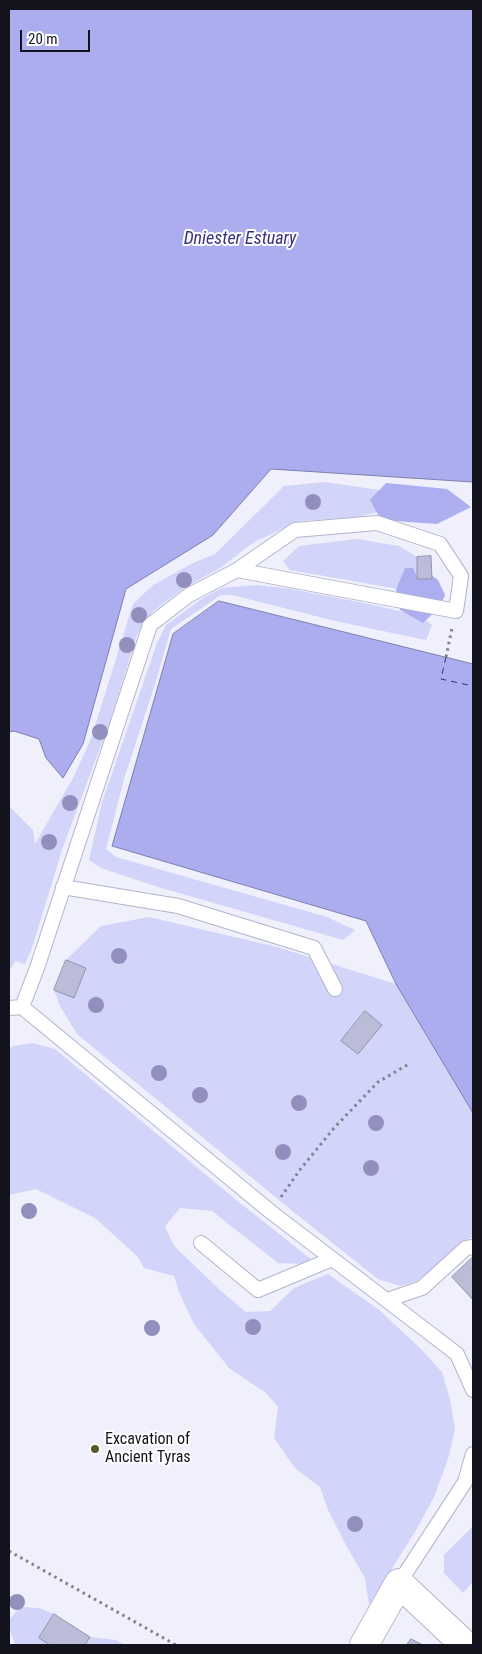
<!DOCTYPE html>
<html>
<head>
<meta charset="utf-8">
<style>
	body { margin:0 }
	#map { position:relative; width:482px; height:1654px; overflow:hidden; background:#eff0fb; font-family:"Roboto Condensed",sans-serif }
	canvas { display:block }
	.frame { position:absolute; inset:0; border:10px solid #13131d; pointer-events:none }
	.scale { position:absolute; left:20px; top:30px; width:70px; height:22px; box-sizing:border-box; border:2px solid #13131d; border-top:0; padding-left:6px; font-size:15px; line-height:18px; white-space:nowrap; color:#13131d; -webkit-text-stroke:4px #fff; paint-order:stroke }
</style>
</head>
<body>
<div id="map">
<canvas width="482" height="1654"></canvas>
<div class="frame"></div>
<div class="scale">20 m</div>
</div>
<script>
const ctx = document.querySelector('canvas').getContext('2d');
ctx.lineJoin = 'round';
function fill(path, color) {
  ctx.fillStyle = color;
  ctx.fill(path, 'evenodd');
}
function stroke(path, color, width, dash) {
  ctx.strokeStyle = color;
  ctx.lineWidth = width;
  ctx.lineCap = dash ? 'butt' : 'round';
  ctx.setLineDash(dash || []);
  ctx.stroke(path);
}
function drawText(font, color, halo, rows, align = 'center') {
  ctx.font = font + ' "Roboto Condensed",sans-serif';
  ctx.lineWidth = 4;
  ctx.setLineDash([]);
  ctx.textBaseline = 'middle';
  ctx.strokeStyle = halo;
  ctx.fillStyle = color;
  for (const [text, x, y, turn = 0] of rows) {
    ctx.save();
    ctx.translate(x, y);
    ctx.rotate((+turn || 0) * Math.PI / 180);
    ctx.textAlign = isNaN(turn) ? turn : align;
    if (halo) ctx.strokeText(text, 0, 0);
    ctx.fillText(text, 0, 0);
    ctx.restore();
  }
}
const green = new Path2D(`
	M325,482L379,490L382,511L357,517L299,521L254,542L220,568L184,588L152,612L137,635L109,724L63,847L32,948L25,964L15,961L9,972V806L33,830L35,844L73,778L91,739L133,604L153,585L195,562L215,554L284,486Z
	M357,539L399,546L417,557V579L415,592L290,570L283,561L299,546Z
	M255,585L286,588L369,604L420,616L432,625L426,640L335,621L232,595H221L171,629L155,684L124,779L106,849L116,857L327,917L355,930L343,940L158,887L101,868L89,860L102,802L157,643L166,625L203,598L222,588Z
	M149,917L277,947L396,984L473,1113V1237L458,1244L434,1268L417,1281L400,1286L378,1279L291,1210L77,1034L60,1006L54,990L66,960L101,926Z
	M32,1043L55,1049L235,1199L312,1260L306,1264L278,1263L212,1211L180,1208L165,1226L174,1246L221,1291L246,1312L270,1311L294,1288L328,1274L378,1309L418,1346L442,1372L450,1399L455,1429L448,1459L434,1497L415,1532L369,1605L365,1578L347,1547L328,1510L320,1487L295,1468L274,1438L278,1407L266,1393L229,1368L194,1324L179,1292L174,1276L144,1268L138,1257L95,1218L36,1189L9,1195V1049L14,1046Z
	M473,1526V1582L463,1593L444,1573V1555Z
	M20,1607L39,1608L54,1614L39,1638L50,1645H15L9,1627V1620Z
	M90,1637L116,1640L125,1645H85Z`);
const forest = new Path2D(`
	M386,483L447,489L471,507L437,524L381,520L370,500Z
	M405,568H413L418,579H431V575L438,580L445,595L440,607L423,623L400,610L396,590Z`);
const water = new Path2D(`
	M9,9H473V482L271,469L213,535L126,589L83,744L63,778L46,758L39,739L14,731L9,732Z
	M219,601L473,664V1113L396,984L366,921L112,846L173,634Z`);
const ferry = new Path2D(`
	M446,657L441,679L473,686`);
const building = new Path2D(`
	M431,556L432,579H417V557Z
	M66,960L86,968L74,998L54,990Z
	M365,1011L382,1025L358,1054L341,1041Z
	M473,1257V1300L452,1277Z
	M54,1614L90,1637L85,1645H50L39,1638Z
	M411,1639L423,1645H407Z`);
const path = new Path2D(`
	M446,657L452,628
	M281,1197L299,1171L334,1128L378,1082L409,1064
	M9,1551L176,1645`);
const lane = new Path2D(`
	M63,887L178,906L314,948L335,989
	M22,1007L37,968L150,625L189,595L237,570L295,530L377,523L440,544L461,576L456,611L237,570
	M9,1008L22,1007L271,1212L457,1354L473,1390
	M201,1243L258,1290L332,1259
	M387,1300L422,1288L466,1248L473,1247
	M399,1583L465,1482L473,1454`);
const street = new Path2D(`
	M364,1645L399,1583L465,1645`);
const trees = [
	[313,502],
	[184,580],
	[139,615],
	[127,645],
	[100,732],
	[70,803],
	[49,842],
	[119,956],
	[96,1005],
	[159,1073],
	[200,1095],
	[299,1103],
	[376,1123],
	[283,1152],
	[371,1168],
	[29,1211],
	[253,1327],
	[152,1328],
	[355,1524],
	[17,1602]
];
const markers = [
	[95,1449,5,"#5e5824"]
];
const poiNames = [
	["Excavation of",105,1440],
	["Ancient Tyras",105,1458]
];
const waterNames = [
	["Dniester Estuary",240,239]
];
fill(green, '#d2d4f9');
fill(forest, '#acaef0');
fill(water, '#abadef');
stroke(water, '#7d7fb0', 1);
stroke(ferry, '#38317d', 1, [6, 5]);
fill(building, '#babcd8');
stroke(building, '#9193ad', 1);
stroke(lane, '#b2b4cf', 16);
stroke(street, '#b2b4cf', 30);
stroke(path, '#81828c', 3, [2.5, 4]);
stroke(lane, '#fff', 14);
stroke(street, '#fff', 28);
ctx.fillStyle = '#928fbe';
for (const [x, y] of trees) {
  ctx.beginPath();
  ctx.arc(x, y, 8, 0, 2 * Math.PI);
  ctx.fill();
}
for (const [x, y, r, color] of markers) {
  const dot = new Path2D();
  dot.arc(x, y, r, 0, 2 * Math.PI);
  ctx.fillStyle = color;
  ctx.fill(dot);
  stroke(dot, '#fff', 2);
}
drawText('16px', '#13131d', '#fff', poiNames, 'left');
drawText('italic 18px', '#38317d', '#fff', waterNames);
</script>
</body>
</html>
